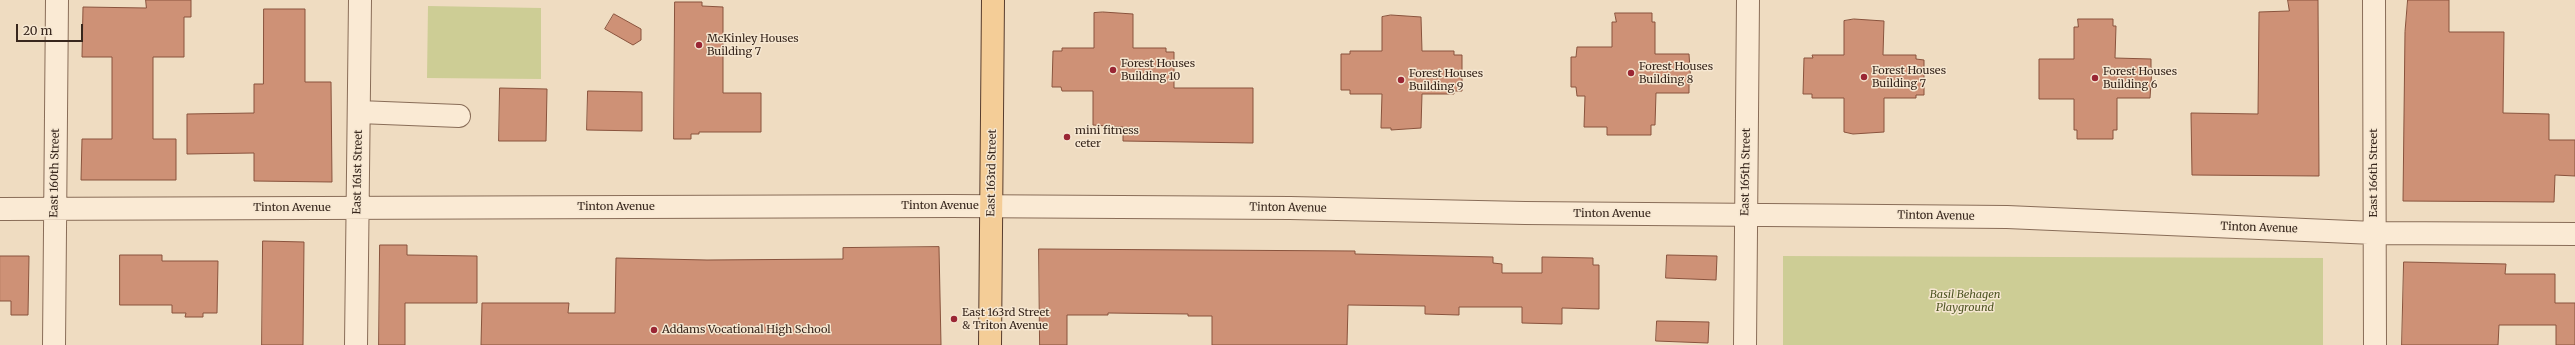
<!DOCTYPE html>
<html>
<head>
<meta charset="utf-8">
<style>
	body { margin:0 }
	#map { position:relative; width:2575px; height:345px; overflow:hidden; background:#efdcc1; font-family:Merriweather,serif }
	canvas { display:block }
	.scale { position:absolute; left:16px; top:24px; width:67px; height:18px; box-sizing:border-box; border:2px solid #38271d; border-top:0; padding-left:5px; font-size:12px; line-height:14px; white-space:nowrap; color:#38271d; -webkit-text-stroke:3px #f6e7d1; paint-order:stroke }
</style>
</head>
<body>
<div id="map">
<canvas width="2575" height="345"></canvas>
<div class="scale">20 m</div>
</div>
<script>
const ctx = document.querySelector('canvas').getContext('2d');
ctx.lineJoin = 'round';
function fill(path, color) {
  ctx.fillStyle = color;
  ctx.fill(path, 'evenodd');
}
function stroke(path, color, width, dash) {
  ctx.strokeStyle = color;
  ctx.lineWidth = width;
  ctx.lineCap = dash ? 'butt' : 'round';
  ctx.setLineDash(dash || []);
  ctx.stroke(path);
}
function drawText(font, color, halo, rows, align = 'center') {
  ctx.font = font + ' Merriweather,serif';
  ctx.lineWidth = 3;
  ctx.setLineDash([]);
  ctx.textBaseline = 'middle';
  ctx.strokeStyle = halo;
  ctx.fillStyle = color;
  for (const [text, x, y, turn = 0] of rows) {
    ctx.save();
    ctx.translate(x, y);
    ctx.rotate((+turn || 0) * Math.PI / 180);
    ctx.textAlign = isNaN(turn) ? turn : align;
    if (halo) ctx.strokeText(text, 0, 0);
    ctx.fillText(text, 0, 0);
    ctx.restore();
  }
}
const green = new Path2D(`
	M428,6L541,8V79L427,78Z
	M1783,256L2323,258V345H1783Z`);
const building = new Path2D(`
	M146,0H191V17H184V57H153V139H176V180H81L82,139H112V57H82L83,7L146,8Z
	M2288,0H2318L2319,176L2192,175L2191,113L2258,114L2259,12L2289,11Z
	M2408,0H2449V32H2504L2503,113L2549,114V140H2575V176L2555,175L2554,202L2403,201L2405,32Z
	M675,2H702V6L723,7V93H761V132H699V134H691V139H674Z
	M264,9H305V82H331L332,182L254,181V153L187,154V114L254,113V84H263Z
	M1103,12L1133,14V48H1166V52H1174V88H1253V143L1123,141V127L1093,125V91H1062L1061,87H1052L1053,51H1062V48H1094V13Z
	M1615,13H1652V22H1655V54H1689L1691,84H1689V93H1656L1655,125H1651V135H1607V127H1584L1585,96H1577L1576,87H1571V57H1576L1577,47H1612V22H1616Z
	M614,14L641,29V40L633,45L605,29Z
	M1391,15L1421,17L1422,51H1454V55H1462V91H1454V94H1422L1421,128L1391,130V128H1381L1382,94H1350V90H1341V54H1350V51H1382V17Z
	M1854,19L1884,21L1883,55H1916V59L1924,60V95H1916V98H1884V132L1853,134L1844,132V98H1812V94H1803L1804,58H1813L1812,55H1844V21Z
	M2078,19H2113V26H2116L2115,58L2151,59V68H2152L2150,98H2117V130H2113V139H2077V130H2074V99H2039V59H2074V27H2078Z
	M500,88L547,89L546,141H499Z
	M588,91L642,92V131L587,130Z
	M263,241L304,242L303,345H262Z
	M380,245H407V255L477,256V303H405V345H379Z
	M939,247L941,345H481L482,303H569L568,313H615L616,258L707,260L843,259V248Z
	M1039,249L1355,251V254L1493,257V263L1502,264V273H1542V257L1593,258V265H1599V309L1562,308V324L1522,323V307H1459V315L1425,314V306L1348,305L1347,345H1212V316H1188V314L1108,313V315H1067V345H1040Z
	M120,255H162V261H218L217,313H203V317H185L186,313H172V305H120Z
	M1667,255L1717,256L1716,280L1666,278Z
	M0,256H29L28,315H11V301H0Z
	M2404,262L2506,264L2505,274H2555V303H2575V345H2556V325H2499L2498,345H2402Z
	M1657,321L1709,322L1708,343L1656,341Z`);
const minor = new Path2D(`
	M2374,0L2375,345
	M359,112L459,116
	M0,209L951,206L1290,208L1525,213L2007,217L2374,233L2575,234
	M54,345L57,0
	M356,345L360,0
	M1745,345L1748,0`);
const major = new Path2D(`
	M990,345L993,0`);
const markers = [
	[699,45,4,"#9a2634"],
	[1113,70,4,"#9a2634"],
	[1631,73,4,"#9a2634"],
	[1864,77,4,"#9a2634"],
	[2095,78,4,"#9a2634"],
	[1401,80,4,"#9a2634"],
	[1067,137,4,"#9a2634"],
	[954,319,4,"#9a2634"],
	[654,330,4,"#9a2634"]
];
const poiNames = [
	["McKinley Houses",707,39],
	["Building 7",707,52],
	["Forest Houses",1121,64],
	["Building 10",1121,77],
	["Forest Houses",1639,67],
	["Building 8",1639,80],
	["Forest Houses",1872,71],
	["Building 7",1872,84],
	["Forest Houses",2103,72],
	["Building 6",2103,85],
	["Forest Houses",1409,74],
	["Building 9",1409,87],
	["mini fitness",1075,131],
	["ceter",1075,144],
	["East 163rd Street",962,313],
	["& Triton Avenue",962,326],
	["Addams Vocational High School",662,330]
];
const streetNames = [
	["East 161st Street",358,172,-89],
	["East 165th Street",1746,172,-89],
	["East 160th Street",55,173,-89],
	["East 163rd Street",992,173,-89],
	["East 166th Street",2374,173,-90],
	["Tinton Avenue",940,206],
	["Tinton Avenue",616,207],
	["Tinton Avenue",292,208],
	["Tinton Avenue",1288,208,1],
	["Tinton Avenue",1612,214],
	["Tinton Avenue",1936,216,1],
	["Tinton Avenue",2259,228,2]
];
const parkNames = [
	["Basil Behagen",1965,295],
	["Playground",1965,308]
];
fill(green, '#cdcd95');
fill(building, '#ce9176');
stroke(building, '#89533d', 1);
stroke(minor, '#896d58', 24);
stroke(major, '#573c2d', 24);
stroke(minor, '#faead4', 22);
stroke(major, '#f4cd97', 22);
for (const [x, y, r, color] of markers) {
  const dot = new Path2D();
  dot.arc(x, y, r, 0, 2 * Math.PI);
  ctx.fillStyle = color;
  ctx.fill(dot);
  stroke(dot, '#f6e7d1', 1.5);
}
drawText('11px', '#38271d', '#f6e7d1', poiNames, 'left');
drawText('11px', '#38271d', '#f6e7d1', streetNames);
drawText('italic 11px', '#4e5523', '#f6e7d1', parkNames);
</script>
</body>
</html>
